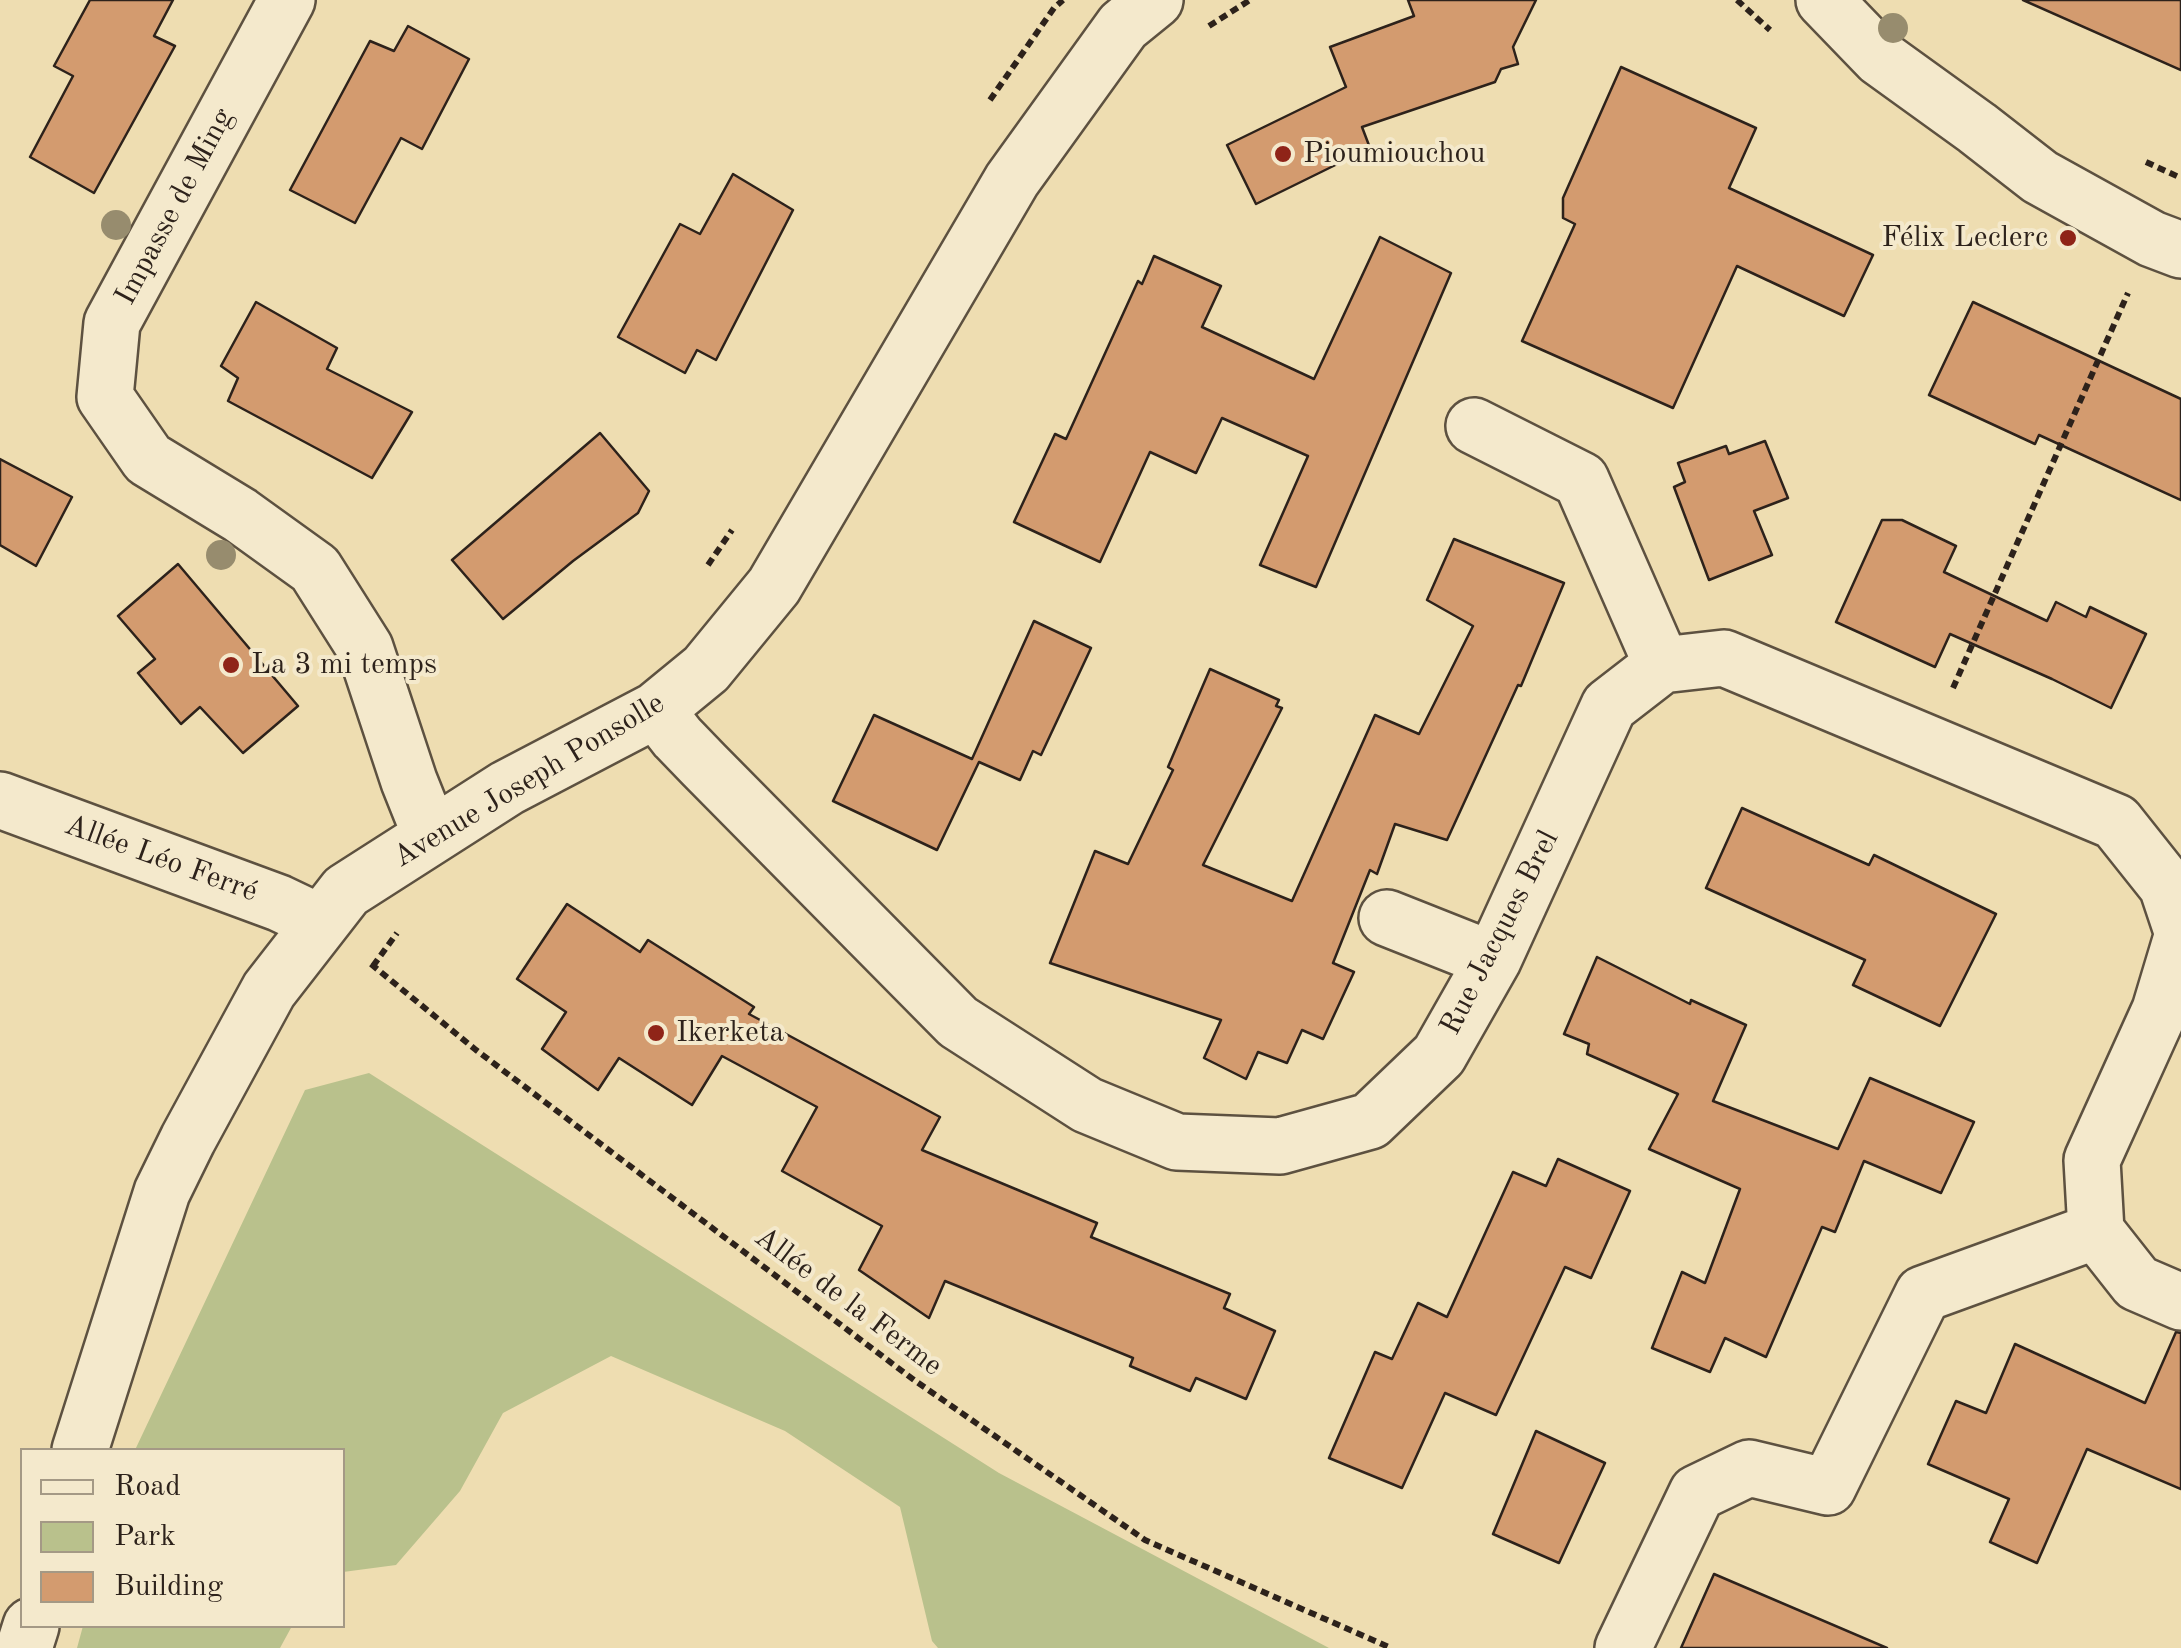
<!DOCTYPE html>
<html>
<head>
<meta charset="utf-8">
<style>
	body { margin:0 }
	#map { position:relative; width:2181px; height:1648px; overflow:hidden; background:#eeddb1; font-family:"Old Standard TT",serif }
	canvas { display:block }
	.legend { position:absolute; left:20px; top:1448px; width:325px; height:180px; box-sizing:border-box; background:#f4e9cc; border:2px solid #a49985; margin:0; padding:12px 18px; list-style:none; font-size:30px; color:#2d221b }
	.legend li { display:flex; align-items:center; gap:20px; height:50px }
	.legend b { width:50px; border:2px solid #a49985 }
</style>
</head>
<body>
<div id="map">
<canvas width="2181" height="1648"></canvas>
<ul class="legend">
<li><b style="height:12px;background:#f4e9cc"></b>Road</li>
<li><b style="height:28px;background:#b9c18c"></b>Park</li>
<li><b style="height:28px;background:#d39b6f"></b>Building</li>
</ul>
</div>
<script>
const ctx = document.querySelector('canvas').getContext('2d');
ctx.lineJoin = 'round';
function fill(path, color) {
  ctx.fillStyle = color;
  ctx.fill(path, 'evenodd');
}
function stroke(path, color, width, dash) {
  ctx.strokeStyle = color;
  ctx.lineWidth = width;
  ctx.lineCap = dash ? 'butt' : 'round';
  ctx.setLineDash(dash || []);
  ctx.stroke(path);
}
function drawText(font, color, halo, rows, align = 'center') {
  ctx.font = font + ' "Old Standard TT",serif';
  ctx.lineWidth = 8;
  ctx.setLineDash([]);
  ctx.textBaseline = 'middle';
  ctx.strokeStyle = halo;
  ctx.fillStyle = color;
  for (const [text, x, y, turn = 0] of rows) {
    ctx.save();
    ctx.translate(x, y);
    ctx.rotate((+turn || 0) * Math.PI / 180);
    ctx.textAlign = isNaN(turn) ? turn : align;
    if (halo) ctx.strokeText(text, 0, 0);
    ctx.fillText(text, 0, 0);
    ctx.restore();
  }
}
const green = new Path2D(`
	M369,1073L999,1473L1329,1648H938L932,1641L900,1507L785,1431L611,1356L503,1413L460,1491L396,1565L343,1572L342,1450H135L305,1090Z
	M83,1626H292L280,1648H77Z`);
const building = new Path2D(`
	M90,0H173L154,36L175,46L94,193L30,157L73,76L54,66Z
	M1408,0H1536L1513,47L1518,64L1501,69L1495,82L1362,127L1370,148L1256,204L1227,145L1346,87L1330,47L1414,16Z
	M2023,0H2181V70Z
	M408,26L469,59L422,149L401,138L355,223L290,190L370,41L394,51Z
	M1621,67L1756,128L1729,188L1873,255L1844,316L1737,266L1673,408L1522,341L1575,224L1563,218V198Z
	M733,174L793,210L716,360L697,350L685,373L618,337L680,224L700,234Z
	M1380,237L1451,273L1316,587L1260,565L1308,456L1222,418L1196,473L1150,452L1100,562L1014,522L1055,434L1066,439L1138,281L1142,284L1154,256L1221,286L1202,327L1314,379Z
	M256,302L337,348L327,369L412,412L372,478L228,401L238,378L221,366Z
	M1973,302L2181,399V500L2039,435L2035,444L1929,395Z
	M600,433L649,491L638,513L573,561L503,619L452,560Z
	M1765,441L1788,498L1754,511L1772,555L1709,580L1674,487L1685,482L1678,463L1726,446L1729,454Z
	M0,459L72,497L36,566L0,545Z
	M1882,520H1902L1956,546L1944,572L2047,621L2056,602L2086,617L2090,607L2146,634L2111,708L2052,679L1950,634L1935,667L1836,622Z
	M1454,539L1564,583L1521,686L1518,685L1447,840L1395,824L1377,874L1370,870L1333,963L1354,972L1323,1039L1302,1030L1287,1063L1258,1052L1246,1079L1204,1058L1221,1020L1050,963L1095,851L1128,864L1173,770L1168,767L1210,669L1279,700L1276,706L1282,708L1203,865L1292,901L1375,715L1419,734L1473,626L1427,600Z
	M178,564L298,706L243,753L200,707L181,724L138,673L155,659L118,616Z
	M1034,621L1091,648L1041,755L1033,751L1020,780L979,762L937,850L833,801L874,715L972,759Z
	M1742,808L1869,865L1874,855L1996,914L1940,1026L1853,985L1865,960L1706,888Z
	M567,904L640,952L648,940L754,1007L749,1014L940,1117L922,1150L1097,1223L1091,1237L1230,1294L1224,1308L1275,1331L1246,1399L1196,1378L1190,1391L1130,1366L1133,1358L945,1281L929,1318L859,1270L882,1226L782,1171L817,1107L722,1056L692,1105L619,1058L598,1090L542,1049L566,1012L517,979Z
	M1597,957L1690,1004L1691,1000L1746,1025L1713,1101L1838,1149L1870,1078L1974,1122L1941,1193L1864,1161L1835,1232L1822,1227L1766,1357L1725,1338L1710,1372L1652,1348L1682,1272L1705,1283L1740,1189L1649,1149L1678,1094L1587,1054L1589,1044L1564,1034Z
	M1558,1159L1630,1191L1591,1278L1565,1267L1496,1415L1445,1393L1402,1488L1329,1458L1375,1352L1392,1359L1418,1303L1447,1317L1513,1172L1546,1186Z
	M2176,1332L2181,1333V1489L2087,1449L2037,1563L1990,1542L2009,1499L1928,1464L1956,1401L1986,1413L2015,1344L2145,1403Z
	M1536,1431L1605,1463L1559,1563L1493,1534Z
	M1714,1574L1887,1648H1681Z`);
const path = new Path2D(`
	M1737,0L1770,30
	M1209,26L1250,0
	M990,100L1054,8L1063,0
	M2146,162L2181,178
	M708,565L732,530
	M1953,688L2128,293
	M371,964L476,1050L914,1380L1145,1540L1391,1648
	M373,966L397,933`);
const street = new Path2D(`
	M287,0L112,323L105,397L148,459L240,515L315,569L365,648L409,781L431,836
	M1824,0L1880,58L1977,128L2040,177L2152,239L2181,250
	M1474,426L1581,480L1662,665
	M656,710L677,737L704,765L958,1022L1087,1105L1177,1142L1280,1146L1370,1121L1439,1055L1493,960L1609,706L1662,665L1724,658L2116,822L2167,886L2181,928
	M0,800L279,903L321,923
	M1387,918L1493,960
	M2181,940L2160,1010L2092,1160L2096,1231L2137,1283L2181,1302
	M80,1450L162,1192L188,1139L269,990L346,891L507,788L656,710L706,669L774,586L1012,180L1123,26L1155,0
	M24,1648L31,1626
	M1623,1648L1697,1493L1749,1468L1828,1487L1923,1294L2096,1231`);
const trees = [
	[1893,28],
	[116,225],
	[221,555]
];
const markers = [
	[1283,154,10,"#8f2418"],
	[2068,238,10,"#8f2418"],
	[231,665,10,"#8f2418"],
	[656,1033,10,"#8f2418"]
];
const poiNames = [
	["Pioumiouchou",1303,154],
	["Félix Leclerc",2048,238,"right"],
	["La 3 mi temps",251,665],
	["Ikerketa",676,1033]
];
const streetNames = [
	["Impasse de Ming",175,207,-62],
	["Avenue Joseph Ponsolle",529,781,-31],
	["Allée Léo Ferré",161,859,20],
	["Rue Jacques Brel",1500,933,-63],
	["Allée de la Ferme",848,1302,37]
];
fill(green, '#b9c18c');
fill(building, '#d39b6f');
stroke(building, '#2d221b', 2.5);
stroke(street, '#5d5140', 60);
stroke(path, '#2d221b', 6, [8, 5]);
stroke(street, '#f4e9cc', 55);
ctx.fillStyle = '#978c6e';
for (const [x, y] of trees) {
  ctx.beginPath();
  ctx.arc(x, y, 15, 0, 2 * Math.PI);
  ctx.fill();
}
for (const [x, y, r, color] of markers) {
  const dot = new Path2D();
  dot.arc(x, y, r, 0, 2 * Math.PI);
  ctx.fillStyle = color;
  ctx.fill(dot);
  stroke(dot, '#f4e9cc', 4);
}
drawText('30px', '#2d221b', '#f4e9cc', poiNames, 'left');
drawText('30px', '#2d221b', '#f4e9cc', streetNames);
</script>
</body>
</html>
